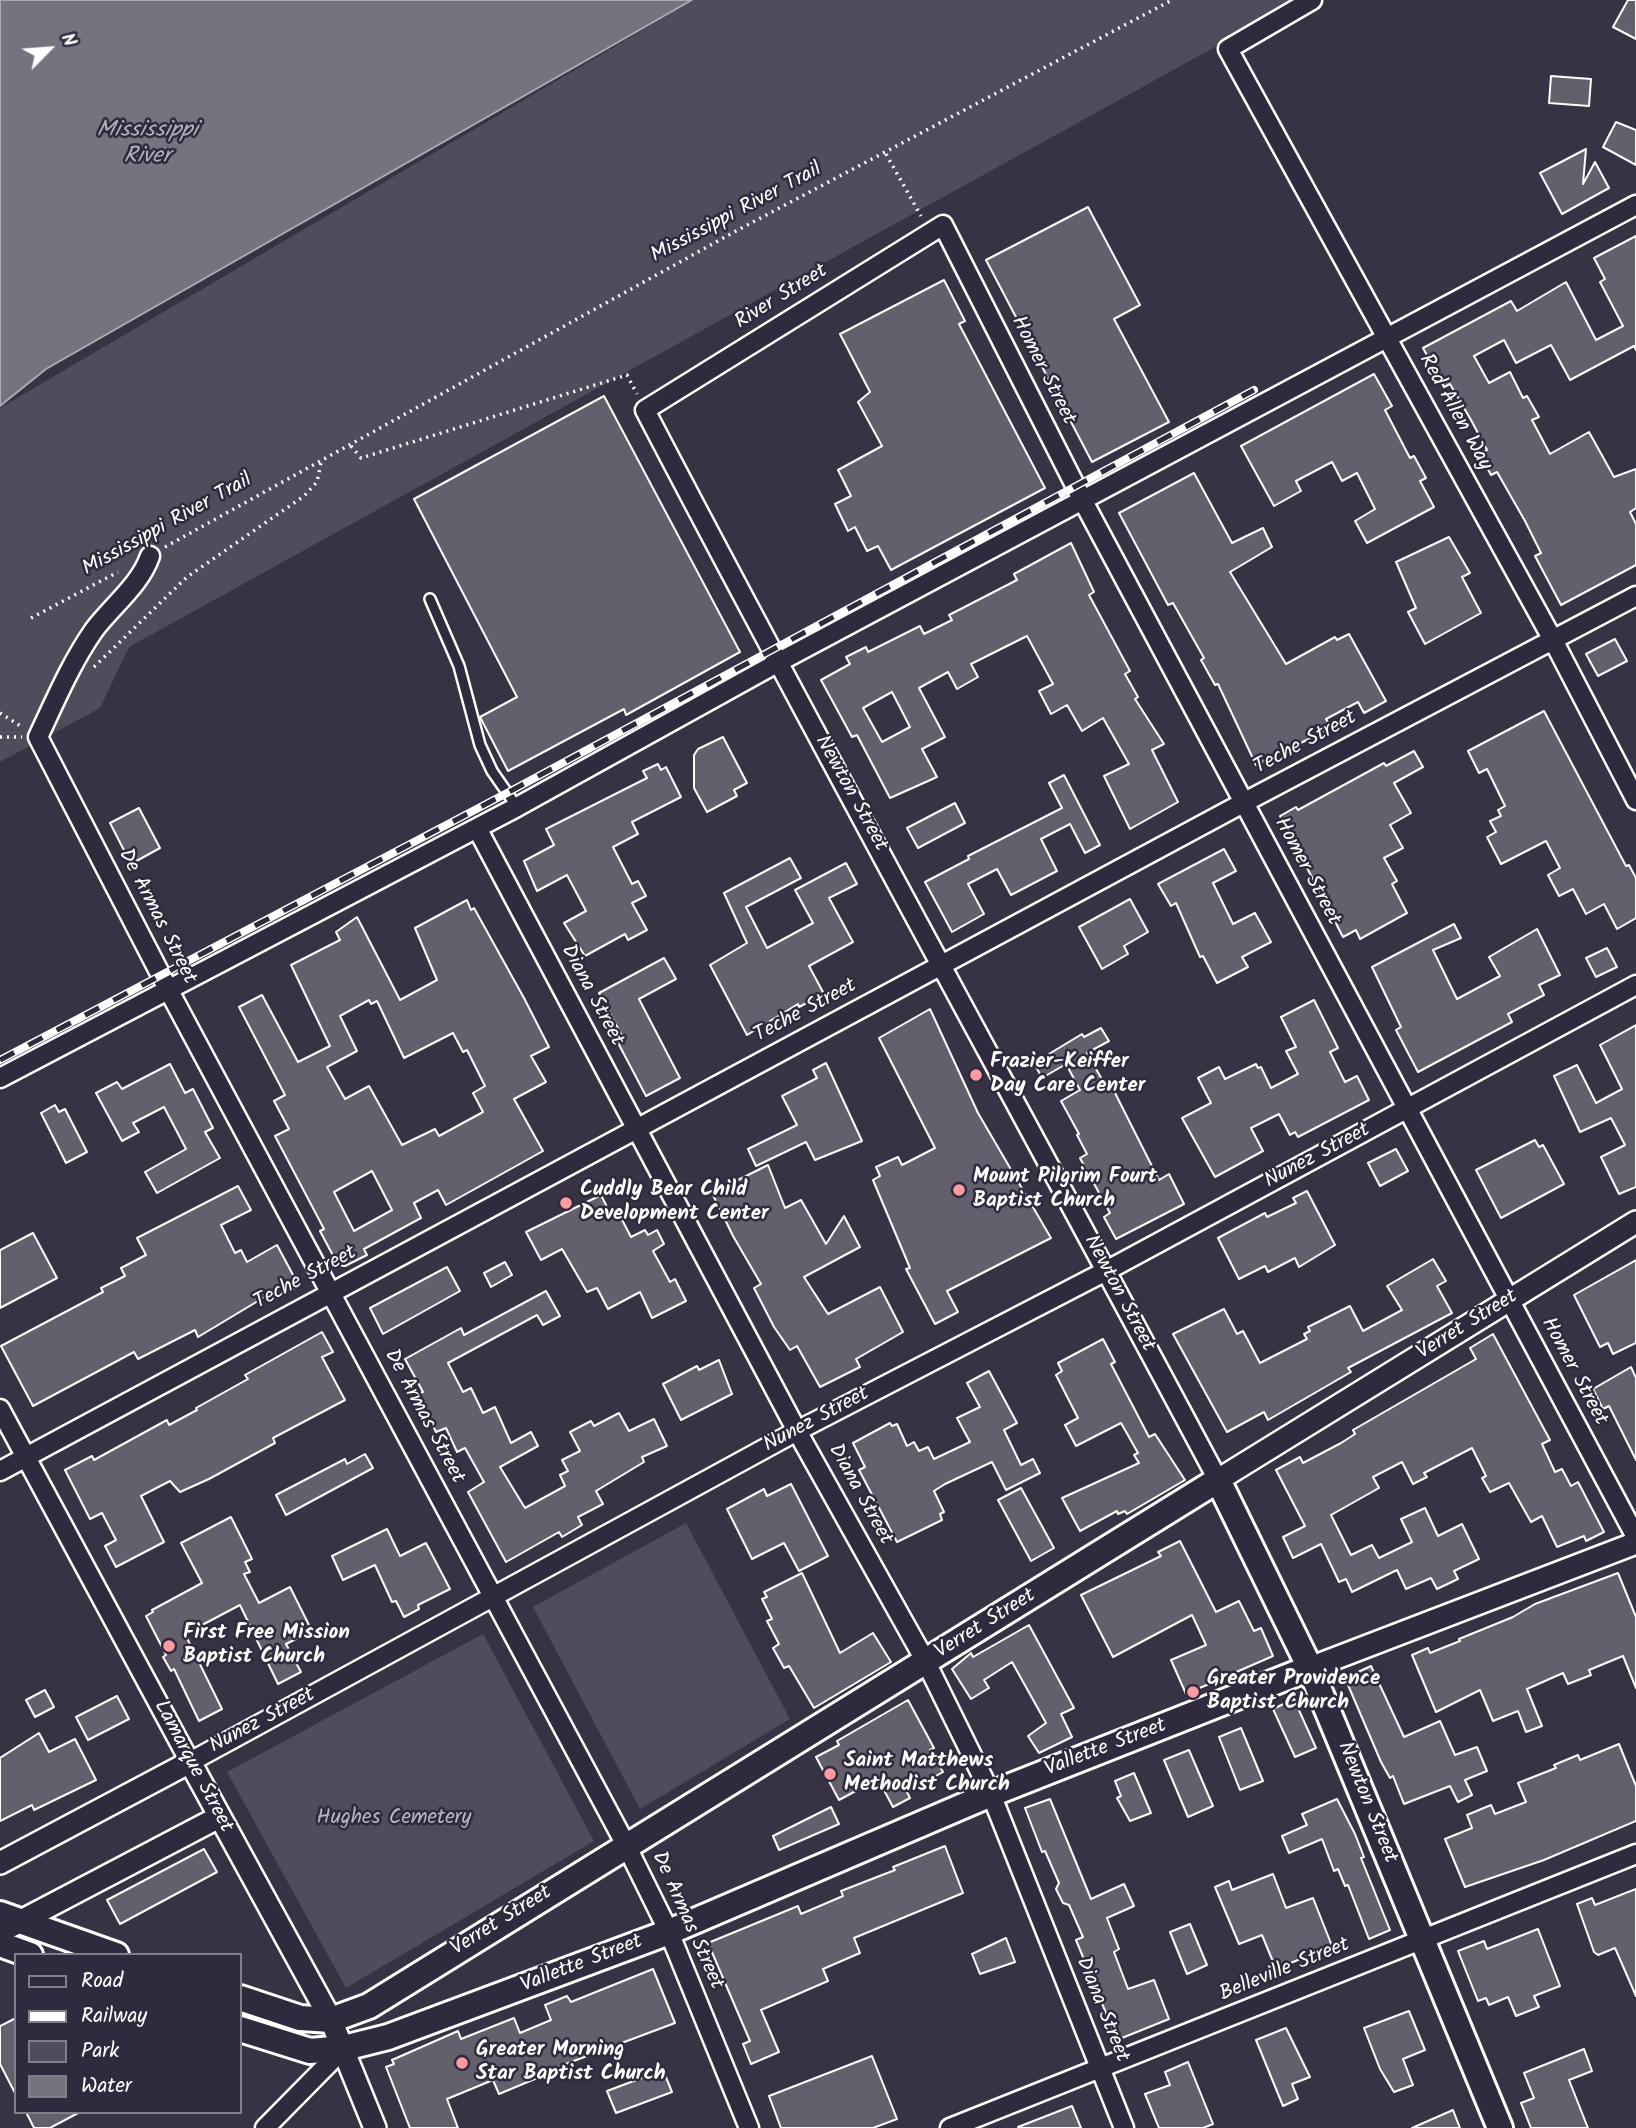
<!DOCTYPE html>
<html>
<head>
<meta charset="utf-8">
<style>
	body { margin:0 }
	#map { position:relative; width:1636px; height:2128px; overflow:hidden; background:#373345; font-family:Kalam,sans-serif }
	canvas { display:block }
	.legend { position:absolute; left:14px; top:1953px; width:228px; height:161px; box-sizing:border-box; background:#2f2a3d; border:2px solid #827f8b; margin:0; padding:9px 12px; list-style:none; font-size:21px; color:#fff }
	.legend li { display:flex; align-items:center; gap:14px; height:35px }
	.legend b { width:35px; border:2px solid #827f8b }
	.north { position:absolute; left:14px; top:14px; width:70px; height:70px; -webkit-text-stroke:5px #2f2a3d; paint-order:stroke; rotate:65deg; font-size:19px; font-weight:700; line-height:28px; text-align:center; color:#fff }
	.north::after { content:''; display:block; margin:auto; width:24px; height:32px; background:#fff; clip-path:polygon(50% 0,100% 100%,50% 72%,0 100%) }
</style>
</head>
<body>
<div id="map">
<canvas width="1636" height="2128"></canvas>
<ul class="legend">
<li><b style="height:9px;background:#2f2a3d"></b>Road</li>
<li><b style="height:9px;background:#fff"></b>Railway</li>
<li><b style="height:19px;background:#514c5c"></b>Park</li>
<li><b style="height:19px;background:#76737f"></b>Water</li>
</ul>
<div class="north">N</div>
</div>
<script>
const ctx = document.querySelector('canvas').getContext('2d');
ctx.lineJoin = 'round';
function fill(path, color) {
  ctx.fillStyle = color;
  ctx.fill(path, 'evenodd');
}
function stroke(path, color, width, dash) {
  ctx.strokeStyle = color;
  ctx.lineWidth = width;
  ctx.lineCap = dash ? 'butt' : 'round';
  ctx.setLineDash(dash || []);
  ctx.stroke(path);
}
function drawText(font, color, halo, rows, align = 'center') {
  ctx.font = font + ' Kalam,sans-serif';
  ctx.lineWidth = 5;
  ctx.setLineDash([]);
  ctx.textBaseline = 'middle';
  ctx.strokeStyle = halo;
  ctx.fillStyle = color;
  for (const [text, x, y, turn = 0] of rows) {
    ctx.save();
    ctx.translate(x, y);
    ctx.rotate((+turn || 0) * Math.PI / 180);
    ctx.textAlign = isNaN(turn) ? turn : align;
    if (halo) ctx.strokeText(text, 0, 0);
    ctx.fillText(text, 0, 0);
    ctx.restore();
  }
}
const green = new Path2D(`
	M694,0H1300L129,647L100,708L0,762V408Z
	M686,1523L790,1719L640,1809L533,1607Z
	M483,1634L594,1841L346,1988L227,1772Z`);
const water = new Path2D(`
	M0,0H692L46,369L0,406Z`);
const building = new Path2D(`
	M1628,0H1636V39L1613,27Z
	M1551,76L1591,79L1589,106L1549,103Z
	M1616,122L1636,130V165L1603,147Z
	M1586,149L1583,184L1595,162L1609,188L1562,214L1540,173Z
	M1088,207L1140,305L1114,319L1169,422L1092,462L986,260Z
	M1636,236V350L1634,346L1570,380L1551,345L1516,363L1504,340L1474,356L1489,383L1510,372L1523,398L1527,396L1539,417L1532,420L1550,454L1589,432L1614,477L1636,469V508L1630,512L1636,524V565L1561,605L1535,556L1541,553L1525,521L1497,472L1491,475L1480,454L1487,450L1471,420L1450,384L1444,387L1423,348L1511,301L1517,311L1566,282L1596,340L1623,326L1600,282L1605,279L1594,258Z
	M944,280L965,321L959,324L1045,488L891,570L878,546L867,551L855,527L848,531L835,504L851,496L838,470L882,446L858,402L870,392L840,334Z
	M1374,374L1392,406L1385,410L1410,458L1414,456L1426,478L1420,481L1434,507L1367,543L1355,521L1375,509L1357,473L1342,481L1332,462L1296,481L1301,491L1274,506L1241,446Z
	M604,396L740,652L626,715L624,709L508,771L480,717L517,697L414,499Z
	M1194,473L1232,543L1263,528L1272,547L1230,572L1286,664L1335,637L1337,640L1349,634L1386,701L1364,713L1358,702L1326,719L1331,728L1256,765L1218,684L1215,685L1201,660L1204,658L1173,603L1168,605L1119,513Z
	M1449,537L1470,573L1462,577L1481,613L1425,644L1408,612L1416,608L1396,562Z
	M1071,543L1094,592L1089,595L1130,671L1125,674L1138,697L1135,699L1164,744L1152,750L1178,802L1130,829L1104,776L1129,764L1103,718L1082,731L1067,705L1051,714L1039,691L1053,684L1027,636L971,664L978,677L957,689L948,672L919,688L945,737L922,749L937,777L890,798L857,735L852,737L821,680L850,664L846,657L866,647L868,652L920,626L924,634L952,620L949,615L1017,580L1014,574ZM892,692L910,727L882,742L863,708Z
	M1615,639L1627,661L1598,676L1586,654Z
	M1544,711L1626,866L1629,865L1636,878V918L1617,929L1604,904L1586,914L1573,889L1559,896L1548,875L1560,868L1546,841L1501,864L1487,837L1496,832L1490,821L1501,816L1498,810L1505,806L1487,769L1479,773L1468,751Z
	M723,737L747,783L734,790L737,796L707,812L694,788V755L698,749Z
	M1414,751L1423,767L1394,783L1411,813L1390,825L1403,848L1384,858L1397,881L1392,884L1407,913L1360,939L1356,930L1343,937L1280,816L1296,807L1298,810L1384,763L1386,766Z
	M658,764L661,770L666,767L681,797L632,822L638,834L613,847L632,884L638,881L646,896L632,903L647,930L628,940L625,934L585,956L564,923L586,911L567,875L537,891L524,861L554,845L546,829L647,778L643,771Z
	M1064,775L1100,845L1085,853L1070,824L1041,839L1057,871L1011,895L997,869L968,884L984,914L952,932L925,882L969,859L968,856L1062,808L1049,783Z
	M955,803L965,823L918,848L907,828Z
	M139,808L160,848L131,864L110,823Z
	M1224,849L1236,871L1213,883L1233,924L1255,913L1271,942L1242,957L1248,967L1217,983L1203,956L1200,957L1176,903L1171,906L1158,884Z
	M790,858L801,878L746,907L767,948L813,923L795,890L846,863L857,884L829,898L853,942L809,966L824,994L799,1007L798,1004L747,1035L710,965L747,943L724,893Z
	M1130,899L1148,932L1124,946L1128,954L1102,969L1079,927Z
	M467,900L471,910L474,908L524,998L549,1047L531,1056L546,1082L514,1099L543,1151L446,1205L438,1190L414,1203L421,1218L364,1249L367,1255L345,1266L338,1265L320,1231L324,1229L275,1136L289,1129L274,1101L285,1095L239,1007L262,995L298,1062L330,1046L291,965L340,940L336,932L357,917L400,1000L437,980L415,928ZM369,1000L371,1004L377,1001L404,1058L453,1033L463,1052L467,1050L485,1086L473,1093L483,1112L439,1136L435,1129L402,1145L369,1086L345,1099L327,1067L357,1051L340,1016ZM372,1171L392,1210L354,1231L334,1192Z
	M1454,924L1461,938L1433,950L1457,999L1500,976L1489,957L1537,929L1560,975L1539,985L1544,995L1508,1014L1512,1022L1418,1072L1396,1030L1401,1027L1372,967Z
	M1607,948L1617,967L1596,977L1586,958Z
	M664,958L676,979L639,999L680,1078L646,1096L616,1039L622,1036L599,993Z
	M1314,1000L1338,1048L1330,1052L1345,1082L1357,1076L1369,1100L1298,1137L1295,1132L1290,1135L1279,1114L1251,1128L1263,1151L1215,1177L1182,1118L1211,1103L1198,1078L1219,1067L1225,1079L1256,1064L1258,1068L1261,1067L1271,1088L1298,1074L1286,1051L1296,1047L1281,1017Z
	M930,1009L978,1113L1051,1238L947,1291L958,1312L935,1324L906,1269L910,1268L873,1180L880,1176L876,1167L898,1157L902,1165L935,1148L879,1038Z
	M1636,1025V1187L1619,1194L1601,1157L1625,1145L1611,1118L1580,1132L1554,1076L1577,1065L1596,1103L1622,1089L1600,1045Z
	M1101,1028L1109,1041L1087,1053L1108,1090L1112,1087L1159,1180L1169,1174L1184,1204L1116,1239L1104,1217L1110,1213L1080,1158L1087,1154L1077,1135L1079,1134L1061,1101L1080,1090L1066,1064L1042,1078L1034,1063L1082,1034L1084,1037Z
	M826,1063L862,1141L815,1160L806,1142L756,1166L748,1149L797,1125L782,1096L817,1078L813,1070Z
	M170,1064L185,1093L193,1089L213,1128L205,1132L220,1158L157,1193L145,1172L186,1149L164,1107L133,1123L139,1132L122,1141L96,1093L117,1082L122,1089Z
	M55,1105L59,1112L65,1109L87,1152L66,1163L41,1113Z
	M1535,1140L1539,1147L1543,1145L1564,1184L1501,1218L1476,1170Z
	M1396,1149L1408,1171L1380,1186L1368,1163Z
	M768,1165L785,1208L801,1200L826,1244L844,1216L860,1247L804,1277L828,1314L880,1287L903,1332L856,1359L860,1367L820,1387L797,1346L790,1350L774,1327L754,1288L761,1284L733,1236L712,1193Z
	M238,1186L251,1210L221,1225L235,1253L241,1250L247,1262L277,1245L299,1286L271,1301L268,1295L198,1337L195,1330L138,1359L134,1352L33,1406L1,1346L103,1292L101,1288L125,1276L121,1268L146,1255L137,1238Z
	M1307,1191L1335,1245L1299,1267L1295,1258L1268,1272L1265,1266L1239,1279L1218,1238L1265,1213L1267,1217L1296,1203L1293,1198Z
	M601,1195L611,1215L618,1212L631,1237L645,1230L648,1235L657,1230L664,1244L653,1251L670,1282L675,1279L686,1301L652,1318L640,1292L608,1309L597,1288L587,1292L562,1249L541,1260L526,1232Z
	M33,1233L57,1278L0,1308V1250Z
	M1433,1259L1446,1281L1437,1286L1452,1313L1348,1368L1351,1372L1268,1420L1264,1412L1227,1432L1173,1334L1224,1309L1237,1334L1243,1331L1260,1363L1307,1339L1304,1334L1310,1331L1308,1327L1350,1306L1363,1331L1402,1310L1387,1286Z
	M1636,1260V1343L1613,1354L1608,1343L1600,1347L1574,1295Z
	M505,1262L512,1275L491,1287L484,1273Z
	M447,1267L460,1291L383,1334L370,1308Z
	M546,1291L560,1316L543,1325L537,1315L448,1363L463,1392L471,1388L483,1413L495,1407L511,1443L531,1432L538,1446L500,1467L525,1508L565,1486L560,1475L568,1471L562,1460L580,1451L570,1432L591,1421L594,1426L619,1413L629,1431L654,1419L667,1446L642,1457L644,1462L596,1491L603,1504L578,1517L582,1525L562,1537L559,1532L506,1562L468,1492L484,1482L465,1448L457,1452L446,1428L436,1432L417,1394L423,1392L405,1359L461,1328L464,1335Z
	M322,1332L333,1352L322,1357L345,1400L273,1438L275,1443L209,1479L180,1492L170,1481L141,1496L164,1542L116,1567L105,1546L116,1540L102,1513L90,1519L65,1470L92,1456L94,1460L167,1420L169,1425L197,1410L196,1408L248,1379L245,1375Z
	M1493,1334L1550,1440L1542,1444L1555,1472L1562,1469L1571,1486L1578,1482L1604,1532L1586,1541L1584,1536L1557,1547L1542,1516L1531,1522L1509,1483L1490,1492L1482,1478L1486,1476L1472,1448L1424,1473L1427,1477L1413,1484L1402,1462L1373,1477L1379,1488L1331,1515L1351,1555L1372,1545L1379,1558L1412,1542L1401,1519L1425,1508L1438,1536L1462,1524L1479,1559L1454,1571L1458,1579L1437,1589L1431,1578L1406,1589L1397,1570L1352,1592L1346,1579L1339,1582L1321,1544L1293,1558L1283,1537L1305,1526L1276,1470L1300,1457L1303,1463L1341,1443L1355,1434L1353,1430L1476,1359L1470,1348Z
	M1103,1339L1115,1362L1111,1364L1149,1437L1155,1434L1185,1480L1127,1514L1125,1511L1118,1514L1117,1511L1080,1531L1062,1498L1139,1463L1134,1455L1138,1453L1121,1423L1076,1446L1065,1425L1078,1418L1056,1375L1062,1371L1058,1363Z
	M719,1360L732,1394L681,1420L663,1384L697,1366L699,1370Z
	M1631,1367L1636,1378V1460L1609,1406L1603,1409L1593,1389Z
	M989,1371L1017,1423L1004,1430L1021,1465L1033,1459L1040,1473L1006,1490L992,1462L945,1484L934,1491L944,1512L940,1514L942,1520L897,1542L859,1470L865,1467L853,1443L890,1423L892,1426L897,1424L907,1446L914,1442L919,1451L928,1447L934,1459L970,1442L957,1418L980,1407L967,1383Z
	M365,1454L373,1468L286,1515L276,1495L345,1459L347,1464Z
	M791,1484L828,1556L799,1571L784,1543L752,1559L727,1509L764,1489L767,1496Z
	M1021,1488L1054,1548L1031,1561L998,1500Z
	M231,1517L252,1559L245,1562L250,1572L244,1574L259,1603L290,1587L312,1631L286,1644L301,1672L278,1684L240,1605L185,1634L222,1709L199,1721L174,1669L171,1671L163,1657L166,1655L146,1616L153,1612L152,1610L202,1583L181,1543Z
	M387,1529L400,1556L426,1543L450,1589L418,1605L419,1609L404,1617L396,1601L392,1602L375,1565L343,1580L332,1556Z
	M1180,1541L1216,1612L1239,1601L1254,1631L1261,1628L1273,1656L1186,1694L1171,1660L1206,1645L1192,1615L1113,1657L1081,1595L1161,1556L1158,1552Z
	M802,1573L840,1653L873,1633L891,1662L814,1708L789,1666L784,1668L773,1648L779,1644L767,1621L772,1619L762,1599L767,1597L764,1592Z
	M1618,1573L1636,1617V1688L1623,1656L1589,1670L1591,1675L1568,1684L1563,1673L1527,1689L1542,1726L1526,1732L1518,1711L1493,1721L1480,1690L1436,1712L1412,1655L1428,1648L1430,1653L1460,1641L1459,1639L1513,1617L1535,1604Z
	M1029,1625L1074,1708L1061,1714L1072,1737L1039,1753L1028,1736L1046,1723L1012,1662L984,1680L989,1688L971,1699L952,1669L971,1653L973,1657Z
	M1371,1666L1404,1737L1440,1721L1455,1755L1477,1747L1487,1771L1465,1780L1472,1795L1458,1802L1450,1786L1404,1804L1393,1776L1390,1778L1381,1762L1345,1678Z
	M45,1690L54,1707L35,1717L26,1700Z
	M117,1696L129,1719L88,1740L76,1717Z
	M1294,1699L1316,1748L1295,1757L1273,1709Z
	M908,1700L934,1748L930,1750L943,1772L907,1792L910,1798L893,1807L878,1779L839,1800L816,1757L839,1745L837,1741Z
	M1241,1728L1263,1781L1240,1790L1219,1737Z
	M39,1733L49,1752L75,1739L96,1780L34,1810L32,1805L0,1821V1758Z
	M1619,1744L1636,1786V1821L1544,1860L1465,1887L1445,1839L1472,1828L1467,1815L1491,1805L1495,1814L1526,1802L1518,1783L1556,1768L1554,1765L1578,1755L1580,1760Z
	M1189,1750L1213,1806L1188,1817L1164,1760Z
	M1134,1773L1151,1813L1130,1821L1117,1798L1121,1796L1115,1781Z
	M1050,1799L1091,1899L1124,1884L1134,1906L1107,1918L1119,1949L1114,1952L1128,1989L1154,1980L1169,2019L1117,2040L1076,1940L1083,1937L1069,1905L1063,1903L1056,1889L1059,1883L1045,1851L1042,1852L1025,1808Z
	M1337,1799L1355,1834L1364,1857L1361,1858L1390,1930L1369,1939L1348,1885L1345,1886L1338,1869L1334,1871L1322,1839L1289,1853L1282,1836L1307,1825L1302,1814Z
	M831,1807L839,1824L779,1850L773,1836Z
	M945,1846L963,1893L854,1938L860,1953L823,1969L828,1981L761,2010L779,2052L751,2064L743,2044L750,2041L708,1943L798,1906L801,1914L843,1896L841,1891L895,1870L893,1867Z
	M204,1849L217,1872L120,1924L107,1900Z
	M1273,1874L1286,1908L1313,1898L1332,1946L1276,1969L1262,1935L1239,1944L1215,1887L1229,1881L1232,1890Z
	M1636,1889V1996L1615,1948L1598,1955L1594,1952L1577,1904L1592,1898L1595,1905Z
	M1190,1924L1207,1965L1187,1974L1170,1932Z
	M1538,1929L1560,1986L1534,1996L1539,2007L1516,2016L1508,1997L1489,2005L1486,1998L1478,2001L1458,1951L1484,1941L1487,1949Z
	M1006,1938L1015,1962L980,1974L972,1954Z
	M653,1969L675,2023L563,2065L565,2071L550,2077L549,2073L499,2094L493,2080L447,2099L458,2128H410L386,2067L394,2064L392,2060L458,2031L461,2039L514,2018L520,2033L551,2020L545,2005L567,1996L571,2002Z
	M1409,2011L1425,2050L1403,2059L1413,2085L1394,2092L1380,2069L1364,2028Z
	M16,2018V2095L0,2064V2026Z
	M1286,2028L1310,2077L1292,2084L1298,2099L1283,2106L1256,2040Z
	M1584,2049L1592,2071L1569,2080L1588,2128H1531L1521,2103L1534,2098L1524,2073Z
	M872,2056L897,2119L873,2128H781L769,2096Z
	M1188,2062L1213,2124L1203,2128H1159L1145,2094L1170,2085L1165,2072Z
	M663,2070L672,2092L616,2113L607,2091Z
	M1072,2106L1081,2128H1019L1018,2127Z
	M1453,2110L1460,2128H1412Z
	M26,2112H80L50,2128H34Z`);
const path = new Path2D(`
	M886,154L921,216
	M351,446L361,458L627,375L637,394
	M165,547L736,231L1172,0
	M31,618L118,572
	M94,667L187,577L304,496L317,482L321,463
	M0,713L22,727
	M0,737H22`);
const service = new Path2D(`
	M430,599L459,666L480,745L492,771L517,807`);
const minor = new Path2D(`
	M1312,0L1228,49L1553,640L1636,800
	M150,556C140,585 113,605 94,630C71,663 55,701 38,737L168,989L626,1845L669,1932L749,2128
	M477,828L797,1431L926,1662L991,1794L1124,2128
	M0,1078L517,807L777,663L1636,205
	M0,1409L190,1762L797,1431L1106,1271L1636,985
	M0,1471L1243,803L1636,596
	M1218,1480C1028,1123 832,769 645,410L943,225L1083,501L1636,1537
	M265,2128L344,2048
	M950,2128L1636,1854`);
const tertiary = new Path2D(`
	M1218,1480L1636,1222
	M1310,1668L1636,1543
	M0,1863L190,1762L331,2020L375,2128
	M0,1932L219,1817`);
const secondary = new Path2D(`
	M0,1914L116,1955
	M0,1944L30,1955
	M240,1998L300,2018L331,2020L369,2006L1218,1480L1310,1668L1500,2128
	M240,2029L310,2051L344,2048L388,2037L669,1932L991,1794L1310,1668`);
const rail = new Path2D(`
	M0,1060L507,793L1254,390`);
const markers = [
	[976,1075,7,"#ff9aa2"],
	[959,1190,7,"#ff9aa2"],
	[566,1203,7,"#ff9aa2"],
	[169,1646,7,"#ff9aa2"],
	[1193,1692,7,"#ff9aa2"],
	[830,1774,7,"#ff9aa2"],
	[462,2063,7,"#ff9aa2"]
];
const streetNames = [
	["Mississippi River Trail",737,214,-28],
	["River Street",782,298,-32],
	["Homer Street",1042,371,63],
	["Red Allen Way",1454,413,61],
	["Mississippi River Trail",168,526,-29],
	["Teche Street",1306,744,-28],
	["Newton Street",850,794,61],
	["Homer Street",1306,872,62],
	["De Armas Street",156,917,63],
	["Diana Street",591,996,62],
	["Teche Street",806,1012,-28],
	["Nunez Street",1318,1157,-28],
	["Teche Street",306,1279,-28],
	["Newton Street",1118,1294,62],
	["Verret Street",1468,1326,-32],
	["Homer Street",1573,1372,62],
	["De Armas Street",423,1417,62],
	["Nunez Street",817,1421,-28],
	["Diana Street",859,1495,61],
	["Verret Street",986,1625,-32],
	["Nunez Street",263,1722,-28],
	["Vallette Street",1106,1749,-21],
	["Lamarque Street",192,1767,62],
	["Newton Street",1366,1803,68],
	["De Armas Street",686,1921,66],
	["Verret Street",502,1922,-32],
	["Vallette Street",582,1965,-21],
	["Belleville Street",1285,1971,-22],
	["Diana Street",1101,2010,68]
];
const poiNames = [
	["Frazier-Keiffer",990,1063],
	["Day Care Center",990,1087],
	["Mount Pilgrim Fourt",973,1178],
	["Baptist Church",973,1202],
	["Cuddly Bear Child",580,1191],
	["Development Center",580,1215],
	["First Free Mission",183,1634],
	["Baptist Church",183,1658],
	["Greater Providence",1207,1680],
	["Baptist Church",1207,1704],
	["Saint Matthews",844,1762],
	["Methodist Church",844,1786],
	["Greater Morning",476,2051],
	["Star Baptist Church",476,2075]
];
const parkNames = [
	["Hughes Cemetery",394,1819]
];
const waterNames = [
	["Mississippi",147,132],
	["River",147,158]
];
fill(green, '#514c5c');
fill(water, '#76737f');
stroke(water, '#adabb2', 2);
fill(building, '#635f6d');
stroke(building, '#fff', 2);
stroke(service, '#fff', 14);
stroke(minor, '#fff', 23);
stroke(tertiary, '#fff', 26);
stroke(secondary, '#fff', 30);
stroke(path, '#fff', 3.5, [2, 5]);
stroke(service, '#2f2a3d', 9);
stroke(minor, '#2f2a3d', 18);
stroke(tertiary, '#2f2a3d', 21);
stroke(secondary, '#2f2a3d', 24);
stroke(rail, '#fff', 8);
stroke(rail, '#2f2a3d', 5, [16]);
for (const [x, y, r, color] of markers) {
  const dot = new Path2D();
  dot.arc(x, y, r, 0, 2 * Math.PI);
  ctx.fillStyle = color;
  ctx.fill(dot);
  stroke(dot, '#2f2a3d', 2.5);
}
drawText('21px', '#fff', '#2f2a3d', streetNames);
drawText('bold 21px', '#fff', '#2f2a3d', poiNames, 'left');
drawText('21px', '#b9b7be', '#2f2a3d', parkNames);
drawText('italic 23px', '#b4b2b9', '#2f2a3d', waterNames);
</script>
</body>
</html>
